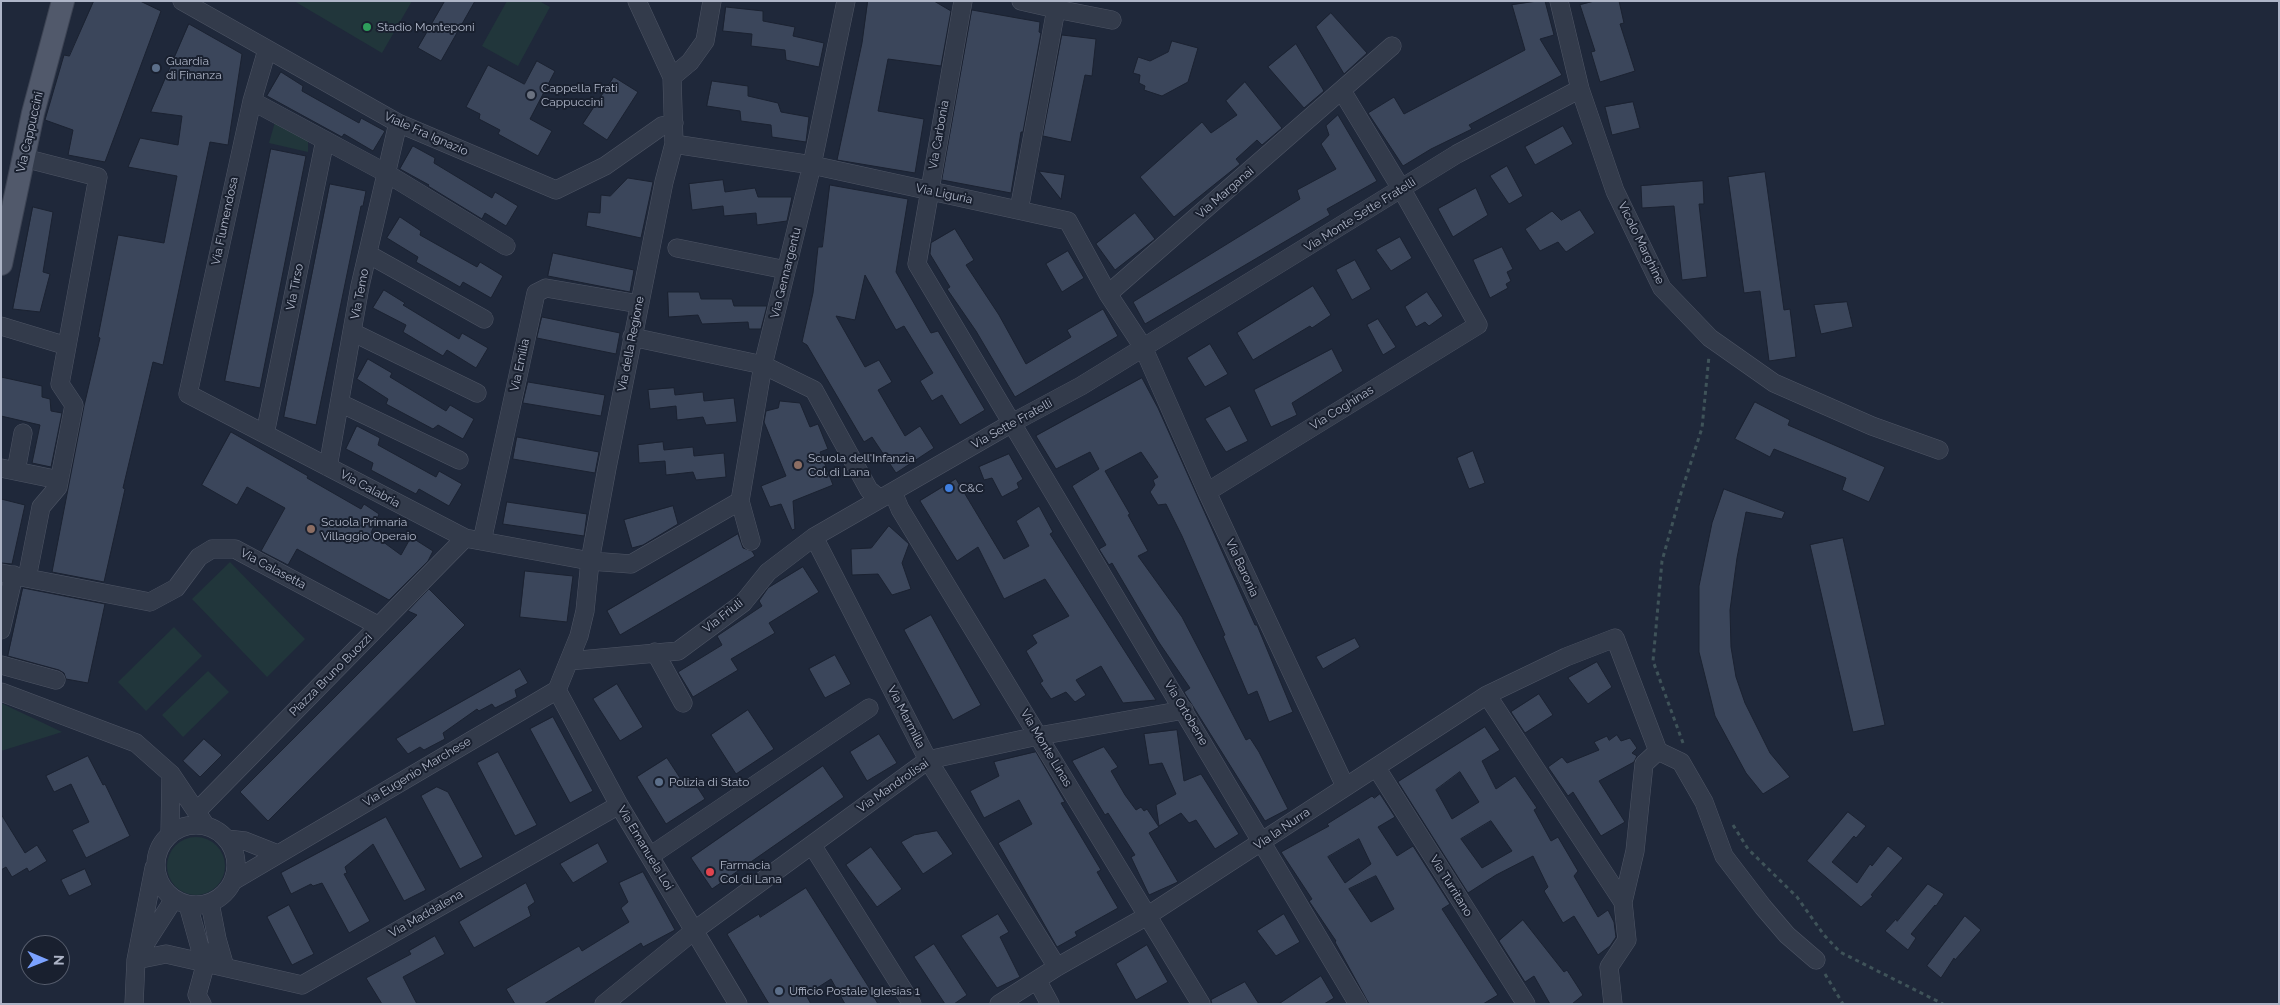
<!DOCTYPE html>
<html>
<head>
<meta charset="utf-8">
<style>
	body { margin:0 }
	#map { position:relative; width:2280px; height:1005px; overflow:hidden; background:#1f283a; font-family:Raleway,sans-serif }
	canvas { display:block }
	.frame { position:absolute; inset:0; border:2px solid #aeb5c7; pointer-events:none }
	.north { position:absolute; left:20px; top:935px; width:50px; height:50px; box-sizing:border-box; background:#19202f; border:1px solid #555c6c; border-radius:50%; rotate:91deg; font-size:14px; font-weight:700; line-height:20px; text-align:center; color:#aeb5c7 }
	.north::after { content:''; display:block; margin:auto; width:18px; height:22px; background:#7ba2ff; clip-path:polygon(50% 0,100% 100%,50% 72%,0 100%) }
</style>
</head>
<body>
<div id="map">
<canvas width="2280" height="1005"></canvas>
<div class="frame"></div>
<div class="north">N</div>
</div>
<script>
const ctx = document.querySelector('canvas').getContext('2d');
ctx.lineJoin = 'round';
function fill(path, color) {
  ctx.fillStyle = color;
  ctx.fill(path, 'evenodd');
}
function stroke(path, color, width, dash) {
  ctx.strokeStyle = color;
  ctx.lineWidth = width;
  ctx.lineCap = dash ? 'butt' : 'round';
  ctx.setLineDash(dash || []);
  ctx.stroke(path);
}
function drawText(font, color, halo, rows, align = 'center') {
  ctx.font = font + ' Raleway,sans-serif';
  ctx.lineWidth = 4;
  ctx.setLineDash([]);
  ctx.textBaseline = 'middle';
  ctx.strokeStyle = halo;
  ctx.fillStyle = color;
  for (const [text, x, y, turn = 0] of rows) {
    ctx.save();
    ctx.translate(x, y);
    ctx.rotate((+turn || 0) * Math.PI / 180);
    ctx.textAlign = isNaN(turn) ? turn : align;
    if (halo) ctx.strokeText(text, 0, 0);
    ctx.fillText(text, 0, 0);
    ctx.restore();
  }
}
const green = new Path2D(`
	M294,1H412L382,53Z
	M507,1H539L550,7L518,66L482,46Z
	M275,122L308,138V152L269,143Z
	M230,562L305,639L267,677L192,599Z
	M174,627L202,656L146,711L118,682Z
	M208,671L229,692L183,737L162,715Z
	M1,703L62,732L1,751Z
	M167 866a29 29 0 1 1 58 0a29 29 0 1 1-58 0Z`);
const building = new Path2D(`
	M94,1H140L161,11L105,162L68,155L73,130L45,120L64,55L69,56Z
	M445,1H475L441,61L418,48Z
	M868,1H934L951,11L941,66L888,59L878,111L924,119L915,173L837,160L862,43Z
	M1538,1H1545L1554,35L1540,39L1562,75L1469,125L1472,129L1431,149L1403,166L1368,113L1394,97L1404,114L1525,50L1512,5Z
	M1595,1H1619L1624,23L1620,24L1635,71L1600,82L1591,52L1595,51L1580,5Z
	M726,7L763,11V21L795,27L793,36L824,43L819,67L786,60L785,50L751,46L752,34L723,31Z
	M972,10L1040,22L1039,32L1041,33L1023,132H1021L1011,193L942,180Z
	M1331,13L1367,53L1344,74L1316,27Z
	M189,24L242,54L228,145L210,142L163,365L153,362L123,488L125,489L104,582L52,572L84,406L100,338L98,337L118,235L164,243L177,176L128,167L140,138L178,145L182,116L151,112Z
	M1062,35L1096,39L1092,76L1085,75L1071,142L1043,136Z
	M1172,41L1198,48L1188,82L1162,96L1144,90L1145,86L1139,83L1140,75L1133,73L1138,57L1150,61L1168,52Z
	M1296,44L1324,91L1304,108L1268,67Z
	M537,61L555,71L530,119L552,131L538,156L498,134L500,130L479,119L480,114L466,107L488,65L524,84Z
	M281,72L303,86L302,91L359,123L361,118L385,131L373,151L344,134L342,137L267,96Z
	M614,77L638,92L607,140L583,124Z
	M712,81L748,86V96L778,103L781,112L809,117L806,142L772,137L771,125L741,121L740,111L707,106Z
	M1245,82L1282,128L1262,145L1257,140L1236,159L1240,164L1174,217L1140,177L1202,122L1211,133L1237,115L1226,101Z
	M1633,102L1640,128L1612,135L1605,107Z
	M1338,115L1377,181L1327,209L1330,215L1145,324L1133,302L1300,199L1297,190L1336,169L1321,144L1329,135L1326,126Z
	M1563,126L1573,144L1535,165L1525,147Z
	M413,146L435,158L434,163L492,198L495,192L518,206L506,226L485,213L482,219L428,186L429,185L400,169Z
	M271,149L306,156L260,388L225,381Z
	M1507,166L1523,196L1509,204L1490,176Z
	M1039,171L1065,175L1061,199Z
	M1765,172L1784,310L1790,309L1796,357L1769,361L1760,291L1744,293L1728,177Z
	M628,178L653,182L641,238L586,226L588,212L600,213L601,195L610,196Z
	M723,180L725,192L755,188L758,197H792L787,221L757,225L756,213L724,216L723,206L692,210L689,184Z
	M1703,181L1704,204H1699L1707,277L1682,280L1674,206L1642,208L1641,186Z
	M330,184L366,191L363,206H361L316,425L284,417Z
	M830,185L908,199L896,272L931,333L938,331L985,410L960,425L942,395L932,401L920,381L933,373L904,326L896,330L865,275L855,320L836,316L865,367L879,360L892,382L878,390L905,436L920,426L934,448L896,473L872,437L864,442L807,345L802,342L813,293L818,247H822Z
	M1476,188L1488,215L1453,237L1438,209Z
	M33,207L53,212L43,272L50,274L40,312L13,309Z
	M1580,210L1595,233L1566,252L1558,242L1540,251L1525,229L1552,211L1561,220Z
	M1135,213L1155,239L1115,270L1096,244Z
	M400,217L421,231L420,235L477,267L480,262L503,276L491,298L463,282L460,287L416,262L418,257L387,238Z
	M955,229L974,260L966,265L999,315L1026,364L1071,337L1067,330L1103,309L1118,336L1015,397L976,331L947,289L950,287L930,254L931,243Z
	M1400,237L1412,258L1391,271L1376,250Z
	M1502,247L1513,269L1507,272L1511,281L1506,284L1508,288L1490,298L1473,260Z
	M1068,251L1084,278L1062,292L1046,264Z
	M553,253L634,270L630,292L548,276Z
	M1355,260L1371,289L1352,300L1336,270Z
	M1313,286L1331,315L1312,328L1310,326L1253,360L1237,333Z
	M384,290L405,303L403,305L459,339L462,333L488,348L476,368L447,350L443,356L403,332L406,325L373,308Z
	M668,292H699L701,299H732L734,306H767L761,329H749L748,322L702,324L698,315L669,317Z
	M1427,292L1443,316L1429,326L1425,322L1416,327L1405,307Z
	M1847,302L1853,327L1821,334L1814,305Z
	M542,317L620,333L616,354L537,338Z
	M1378,319L1396,347L1383,355L1367,325Z
	M1210,344L1228,374L1205,387L1187,358Z
	M1332,349L1343,371L1292,403L1297,415L1271,427L1254,390Z
	M368,359L392,373L390,377L446,411L450,405L474,419L463,439L438,425L433,429L386,404L388,399L357,379Z
	M1,377L42,386V397L50,399L51,411L62,413L51,467L32,463L40,425L1,416Z
	M1142,378L1158,408L1255,625H1257L1293,712L1269,722L1257,691L1248,695L1223,636L1225,635L1182,536L1166,504L1158,505L1150,492L1155,485L1153,480L1158,477L1141,452L1105,471L1130,514L1128,515L1148,551L1138,556L1182,617L1246,740L1250,738L1259,752L1288,809L1265,821L1184,692L1190,688L1158,641L1112,563L1109,565L1099,549L1106,545L1072,486L1099,469L1090,452L1056,469L1036,436Z
	M528,382L605,395L601,416L523,403Z
	M674,388L675,395L703,392L704,401L734,398L737,422L706,425L703,417L677,420L676,406L650,409L648,390Z
	M780,401L800,403L810,427L818,424L828,449L820,452L833,485L793,501L795,529L792,530L781,504L770,507L761,486L786,476L764,422L766,411L778,408Z
	M1755,402L1790,420L1788,425L1885,467L1869,502L1842,490L1846,478L1774,449L1770,457L1735,439Z
	M1230,406L1248,441L1226,452L1205,419Z
	M357,426L380,438L378,445L436,477L439,471L462,484L449,506L419,489L416,494L371,470L373,463L346,449Z
	M231,432L308,476L307,478L361,509L364,504L379,514L371,533L401,555L411,537L433,551L428,561L389,600L297,549L288,565L261,551L285,508L247,487L237,505L202,485Z
	M517,437L599,452L595,473L513,459Z
	M663,442L664,450L693,447L694,456L724,453L726,477L696,480L693,472L666,475L665,461L639,463L638,445Z
	M1473,451L1485,483L1469,489L1457,458Z
	M1009,454L1023,479L1017,483L1019,488L1002,497L992,478L984,480L979,467Z
	M956,479L1004,559L1029,546L1016,521L1039,506L1053,532L1050,534L1156,700L1123,703L1101,666L1076,680L1086,695L1075,702L1066,692L1051,699L1040,683L1043,681L1026,651L1037,643L1032,635L1069,616L1045,579L1004,599L978,547L957,561L920,501Z
	M1724,489L1785,512L1782,519L1746,512L1737,558L1730,610L1731,647L1736,677L1745,703L1770,753L1790,777L1763,794L1746,773L1715,716L1699,652V586L1712,523Z
	M1,499L25,505L12,564L1,563Z
	M507,502L587,514L584,536L503,524Z
	M673,506L678,524L643,545L632,548L624,520Z
	M889,526L909,544L902,563L911,589L892,595L878,574L852,575L851,549L871,548Z
	M738,534L743,548L752,551L755,556L620,635L607,611Z
	M1843,538L1885,725L1853,732L1810,545Z
	M803,567L819,592L769,623L775,633L731,659L738,670L693,697L678,672L722,645L717,636L762,606L759,601L768,588Z
	M525,571L573,576L567,622L520,617Z
	M23,588L105,604L88,683L66,679L64,673L59,670L8,656Z
	M429,589L465,625L268,821L240,792L417,615L408,611Z
	M931,615L981,705L953,720L904,630Z
	M1355,638L1360,647L1323,669L1316,657Z
	M835,655L851,684L825,698L809,669Z
	M1597,662L1612,687L1588,704L1568,678Z
	M520,669L528,683L515,690L517,697L495,708L492,704L479,711L477,709L443,733L445,739L424,750L420,747L408,754L396,739Z
	M617,684L643,727L620,741L593,699Z
	M1539,694L1553,715L1525,733L1511,712Z
	M748,710L774,749L736,774L711,735Z
	M553,717L593,791L570,803L530,729Z
	M1485,727L1500,750L1482,761L1496,789L1515,776L1537,808L1534,810L1551,841L1558,837L1578,871L1574,876L1598,917L1608,910L1614,922L1616,937L1610,946L1598,955L1574,916L1563,923L1544,891L1548,887L1533,856L1496,875L1468,893L1398,782ZM1460,772L1479,802L1452,819L1436,790ZM1491,821L1512,851L1482,868L1461,839Z
	M1177,730L1184,781L1201,774L1239,834L1215,849L1196,820L1189,823L1181,813L1159,826L1156,805L1176,794L1162,763L1149,765L1144,734Z
	M879,734L897,763L867,781L850,752Z
	M1617,735L1621,741L1630,738L1637,748L1632,753L1637,756L1634,762L1599,781L1625,822L1601,836L1573,792L1568,796L1548,767L1562,757L1567,763L1599,750L1594,742L1607,736L1609,740Z
	M204,739L222,755L200,777L183,761Z
	M1104,747L1118,767L1111,771L1125,795L1136,810L1141,807L1144,811L1147,809L1159,827L1149,833L1178,882L1149,895L1131,857L1135,855L1108,813L1105,815L1072,761Z
	M498,752L537,825L515,836L477,763Z
	M1036,752L1065,802L1061,803L1101,870L1097,872L1118,908L1075,932L1077,936L1057,947L998,843L1032,824L1019,800L984,818L970,791L999,776L994,762Z
	M88,756L103,785L105,784L130,836L86,858L72,830L89,822L71,784L54,792L46,776Z
	M667,758L686,787L694,782L705,799L666,824L637,777Z
	M823,766L844,797L712,889L691,858Z
	M437,787L448,792L483,857L460,869L421,796Z
	M1380,794L1395,817L1378,827L1397,856L1413,846L1450,904L1442,909L1498,995L1483,1004H1369L1335,942L1336,941L1309,901L1312,899L1281,852L1329,826L1327,824L1372,796L1374,798ZM1359,839L1371,864L1345,883L1328,857ZM1376,876L1394,909L1371,922L1349,889Z
	M1848,812L1866,826L1856,838L1854,836L1832,862L1857,883L1870,864L1872,866L1888,846L1903,858L1871,895L1873,896L1861,907L1807,861Z
	M1,814L25,853L37,845L47,861L29,872L27,868L12,877L6,867L1,870Z
	M386,817L426,890L404,901L373,844L345,867L347,873L344,874L370,921L349,933L322,883L313,886L311,884L291,894L281,873Z
	M937,831L953,854L923,874L901,842L914,835Z
	M598,843L608,862L573,883L560,864Z
	M871,847L902,889L877,907L846,865Z
	M85,869L92,885L69,896L61,880Z
	M643,872L675,930L643,947L641,943L544,1004H515L506,989L579,946L582,951L629,922L621,908L628,902L619,883Z
	M526,883L535,902L528,907L531,916L474,948L459,922Z
	M1928,884L1944,894L1936,906L1935,905L1911,934L1916,938L1908,950L1885,931L1896,919L1897,921Z
	M806,888L868,986L878,1004H845L831,979L806,995L811,1004H769L727,934L759,914L760,917Z
	M289,905L314,954L292,965L267,917Z
	M998,914L1009,932L1000,937L1020,977L997,988L961,936Z
	M1284,914L1300,942L1276,956L1257,931Z
	M1965,916L1981,930L1955,960L1954,958L1941,978L1927,966Z
	M1523,920L1564,972L1567,970L1583,995L1572,1004H1550L1534,976L1525,982L1499,941Z
	M435,936L445,954L403,977L417,1004H382L366,978L411,954L409,951Z
	M934,944L967,995L954,1004H945L914,957Z
	M1147,945L1168,982L1136,1000L1116,964Z
	M1321,976L1334,998L1324,1004H1279Z
	M1245,982L1259,1004H1212L1211,1000Z`);
const path = new Path2D(`
	M1683,743L1653,661L1662,561L1681,493L1702,428L1709,356
	M1733,825L1748,849L1797,897L1824,935L1840,952L1943,1004
	M1825,974L1843,1004`);
const minor = new Path2D(`
	M182,1L398,123L556,190L605,166L662,126L674,123
	M963,1L917,264L1358,1004
	M1559,1L1580,89L1615,191L1662,288L1710,338L1774,383L1872,426L1939,450
	M1056,9L1112,20
	M267,50L252,101L188,394L465,538L590,561L631,564L740,501
	M672,77L690,62L705,41L712,1
	M252,101L386,173L506,246
	M674,144L812,165L1068,221L1108,294L1143,347L1207,492L1345,786
	M24,158L98,177L60,384L74,405L58,487L41,507L27,578
	M1019,210L1056,9L1021,1
	M677,248L786,270
	M368,254L484,319
	M1108,294L1392,46
	M1,326L67,346
	M352,332L477,393
	M632,337L763,365L814,390L869,490L879,498
	M340,403L459,460
	M265,434L325,140
	M328,467L360,286L398,123
	M1,468L59,480
	M16,471L23,433
	M893,492L900,509L1201,1004
	M1207,492L1478,325L1402,190L1342,91
	M814,537L928,760L1057,967
	M482,541L536,293L546,288L639,304
	M751,541L740,501L763,365L812,165L846,1
	M1,573L150,602L176,588L199,557L212,549H235L379,626
	M1,630L14,575
	M655,652L683,703
	M569,661L678,651L743,603L768,572L814,537L1012,423L1081,386L1457,154L1580,89
	M1,665L56,680
	M557,690L579,636L585,611L590,561L607,468L664,182L674,144L672,77L637,1
	M557,690L619,805L738,1004
	M1,692L136,743L171,774L206,826
	M1487,695L1623,902
	M1376,767L1526,1004
	M197,811L465,538
	M156 865a40 40 0 1 1 80 0a40 40 0 1 1-80 0Z
	M170,834L171,774
	M227,839L245,841L278,854
	M812,845L912,1004
	M650,856L869,708
	M233,881L557,690
	M210,903L217,939L225,967
	M188,905L200,948L219,963
	M142,949L174,899
	M136,960L166,954L302,985L619,805
	M1037,980L1050,1004
	M134,1004L136,960L154,868
	M202,1004L197,995L206,962
	M604,1004L695,930L928,760L1033,737L1184,710
	M999,1004L1057,967L1147,916L1487,695L1566,657L1615,638L1658,751
	M1613,1004L1609,967L1627,940L1623,902L1635,851L1644,764L1658,751L1681,762L1704,802L1724,856L1763,907L1787,935L1816,960`);
const major = new Path2D(`
	M1,264L33,113L63,1`);
const markers = [
	[367,27,5,"#2e9e5b"],
	[156,68,5,"#5c6f8a"],
	[531,95,5,"#6b7280"],
	[798,465,5,"#8d6e63"],
	[949,488,5,"#3f7fe0"],
	[311,529,5,"#8d6e63"],
	[659,782,5,"#5c6f8a"],
	[710,872,5,"#e0444e"],
	[779,991,5,"#5c6f8a"]
];
const poiNames = [
	["Stadio Monteponi",377,27],
	["Guardia",166,61],
	["di Finanza",166,75],
	["Cappella Frati",541,88],
	["Cappuccini",541,102],
	["Scuola dell'Infanzia",808,458],
	["Col di Lana",808,472],
	["C&C",959,488],
	["Scuola Primaria",321,522],
	["Villaggio Operaio",321,536],
	["Polizia di Stato",669,782],
	["Farmacia",720,865],
	["Col di Lana",720,879],
	["Ufficio Postale Iglesias 1",789,991]
];
const streetNames = [
	["Via Cappuccini",30,132,-77],
	["Viale Fra Ignazio",426,134,24],
	["Via Carbonia",939,135,-80],
	["Via Marganai",1225,193,-41],
	["Via Liguria",944,194,12],
	["Via Monte Sette Fratelli",1360,215,-32],
	["Via Flumendosa",225,221,-78],
	["Vicolo Marghine",1641,243,64],
	["Via Gennargentu",786,273,-76],
	["Via Tirso",295,287,-79],
	["Via Temo",360,294,-79],
	["Via della Regione",631,344,-79],
	["Via Emilia",520,365,-78],
	["Via Coghinas",1342,408,-32],
	["Via Sette Fratelli",1012,424,-29],
	["Via Calabria",370,489,28],
	["Via Baronia",1242,568,65],
	["Via Calasetta",273,569,28],
	["Via Friuli",723,616,-38],
	["Piazza Bruno Buozzi",331,675,-45],
	["Via Ortobene",1186,713,59],
	["Via Marmilla",906,717,63],
	["Via Monte Linas",1046,748,59],
	["Via Eugenio Marchese",417,772,-31],
	["Via Mandrolisai",893,786,-35],
	["Via la Nurra",1282,829,-34],
	["Via Emanuela Loi",645,848,59],
	["Via Turritano",1451,886,58],
	["Via Maddalena",426,914,-30]
];
fill(green, '#21363b');
fill(building, '#3b465b');
stroke(building, '#1b2231', 1);
stroke(minor, '#4e5565', 19);
stroke(major, '#3d4454', 24);
stroke(path, '#3f5359', 3, [4, 4]);
stroke(minor, '#333b4b', 18);
stroke(major, '#51596b', 22);
for (const [x, y, r, color] of markers) {
  const dot = new Path2D();
  dot.arc(x, y, r, 0, 2 * Math.PI);
  ctx.fillStyle = color;
  ctx.fill(dot);
  stroke(dot, '#19202f', 2);
}
drawText('12px', '#aeb5c7', '#19202f', poiNames, 'left');
drawText('12px', '#aeb5c7', '#19202f', streetNames);
</script>
</body>
</html>
